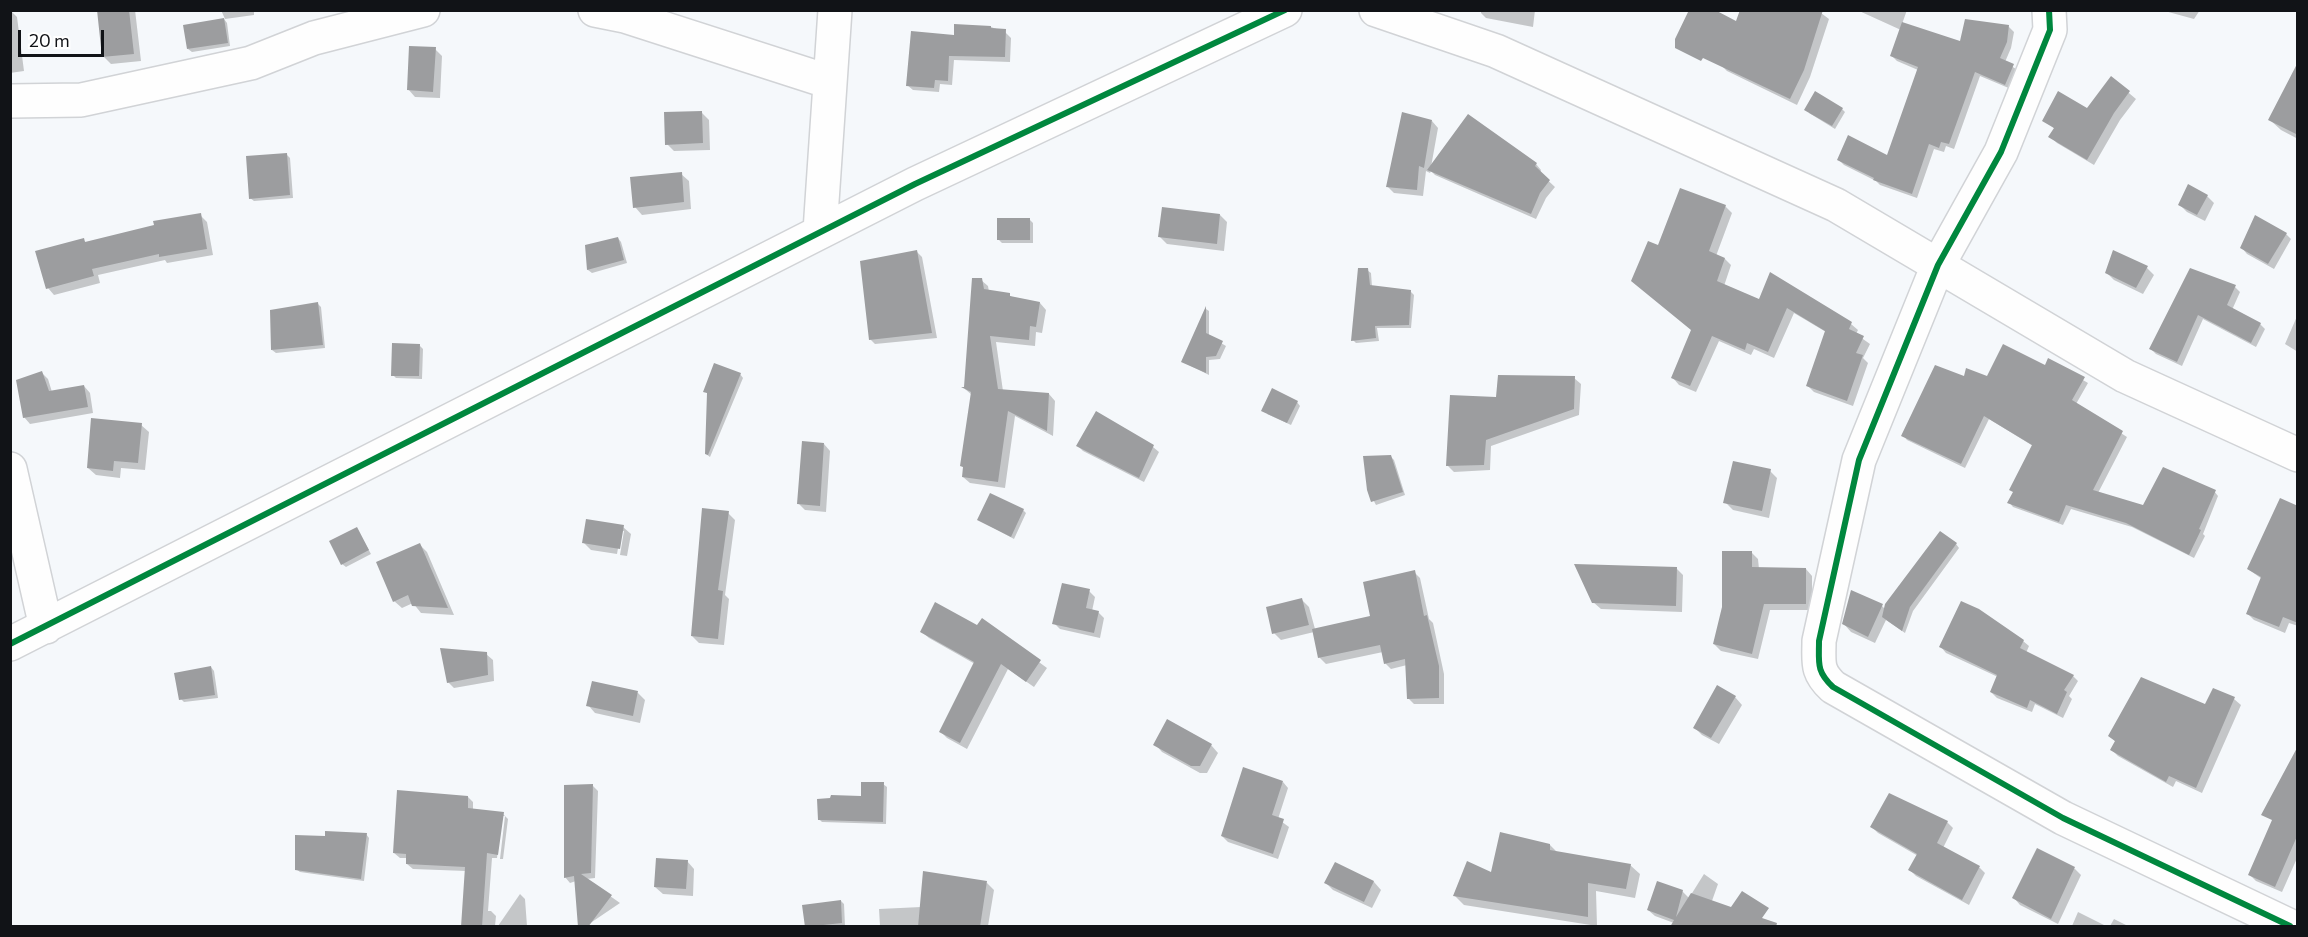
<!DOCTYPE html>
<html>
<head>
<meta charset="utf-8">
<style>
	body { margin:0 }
	#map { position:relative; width:2308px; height:937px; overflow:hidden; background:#f5f8fb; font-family:Commissioner,sans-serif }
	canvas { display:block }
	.frame { position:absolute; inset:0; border:12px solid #111317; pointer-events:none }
	.scale { position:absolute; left:18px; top:30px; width:86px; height:27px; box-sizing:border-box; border:3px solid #111317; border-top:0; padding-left:8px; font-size:18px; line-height:21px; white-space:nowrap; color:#111317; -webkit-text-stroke:4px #fff; paint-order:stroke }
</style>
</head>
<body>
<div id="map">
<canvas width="2308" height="937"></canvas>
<div class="frame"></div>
<div class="scale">20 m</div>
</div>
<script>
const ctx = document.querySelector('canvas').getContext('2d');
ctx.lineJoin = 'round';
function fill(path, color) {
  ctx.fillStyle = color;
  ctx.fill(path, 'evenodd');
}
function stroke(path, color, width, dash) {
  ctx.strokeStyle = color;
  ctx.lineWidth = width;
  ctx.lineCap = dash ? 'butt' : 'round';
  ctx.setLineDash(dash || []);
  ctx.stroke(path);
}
const shadow = new Path2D(`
	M10,10L17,17L24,71L10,73Z
	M98,10H135L141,61L111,64L103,56Z
	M221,10H254V15L225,19Z
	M1481,10H1535L1533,27L1486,18L1481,13Z
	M1817,10L1829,19L1810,77L1797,105L1727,71L1720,64Z
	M1857,10H1907L1902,24L1961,43L2008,26L2014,32L2011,48L2005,62L2019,71L2011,89L1980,76L1954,149L1946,146L1944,152L1934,149L1917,198L1880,185L1876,181L1844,165L1838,159L1887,157L1918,70L1897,61L1892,56L1901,30Z
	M2161,10H2200L2194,19Z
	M224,19L227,23L230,46L192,52L188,49Z
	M955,26L991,27L1005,32L1011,38L1010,62L954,60L952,85L940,84L939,92L913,90L907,85L955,36Z
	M435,49L442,56L440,98L415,97L408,89Z
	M2298,65V139L2281,130L2269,119Z
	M2111,78L2136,99L2120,120L2094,165L2057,143L2050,136L2055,129L2044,120L2088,110Z
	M1842,109L1845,112L1835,129L1809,113Z
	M701,112L709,120L710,150L674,151L667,144Z
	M1432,121L1438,128L1431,167L1536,164L1541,170L1540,173L1555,187L1546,198L1536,219L1435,175L1431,171L1430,173L1426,171L1423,196L1394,193L1387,186Z
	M286,154L290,158L293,198L254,201L250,198Z
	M681,174L689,181L691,209L642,215L635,207Z
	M2207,196L2214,203L2205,221L2187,212L2180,205Z
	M1725,206L1732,213L1716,256L1725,259L1731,265L1724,286L1759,301L1771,274L1851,324L1858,330L1856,334L1870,344L1863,358L1868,363L1853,406L1814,392L1808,386L1826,332L1794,313L1774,358L1754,349L1751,355L1719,341L1696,392L1679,385L1673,378L1693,331L1659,247Z
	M200,215L207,222L213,255L167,263L165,260L98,275L100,283L54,295L48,288L83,240L87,243Z
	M1220,215L1227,222L1224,251L1167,244L1160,237Z
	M1029,219L1033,223V243H1002L999,240Z
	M2286,234L2291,239L2274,269L2247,254L2242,248Z
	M618,238L621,242L627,263L592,273L588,270L587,246Z
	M917,252L922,257L937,338L875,344L870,339Z
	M2114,252L2147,268L2154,275L2143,294L2114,280L2107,273Z
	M1367,270L1371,273L1372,287L1410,291L1414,295L1411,328H1377L1379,341L1356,343L1353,340Z
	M981,280L988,286L989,292L1009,295L1013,298L1040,303L1046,310L1042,333L1036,332L1035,346L996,342L1003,391L1049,394L1055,401L1053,436L1015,416L1005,488L970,483L963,477L965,469L962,466L972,395L965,389Z
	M2235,287L2240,292L2232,310L2260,324L2265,329L2256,347L2203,319L2182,366L2156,354L2150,348Z
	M318,304L321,307L325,348L276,353L272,350Z
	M1206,309L1209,311V336L1226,346L1220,359L1209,360V375L1183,362Z
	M2298,314V352L2285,344Z
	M419,345L423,349L422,379L396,378L393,375Z
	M2049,360L2088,383L2076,404L2127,437L2098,493L2143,507L2214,491L2218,496L2203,534L2205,536L2194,558L2132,527L2071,509L2063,525L2013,507L2009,502L2033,446L1989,419L1965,468L1907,440L1903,435L1964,378H1988L2045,367Z
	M42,373L48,379L52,392L84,386L90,393L93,413L30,424L24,417Z
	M740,374L743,378L710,457L706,454L708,394L705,391Z
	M1574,378L1581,384L1579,415L1491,446L1490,470L1454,472L1448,466L1497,398Z
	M1297,402L1300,406L1291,425L1267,414Z
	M141,425L149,432L145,470L121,468L120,478L96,475L88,468Z
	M824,444L830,451L826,512L805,510L799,504Z
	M1078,446L1153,447L1159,452L1144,482L1083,451Z
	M1390,456L1394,460L1405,495L1376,505L1368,490Z
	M1770,471L1777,478L1769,518L1733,510L1725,502Z
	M1023,510L1026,513L1014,539L979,520Z
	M728,513L735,520L725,595L729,599L724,645L699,643L692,636Z
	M623,527L631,534L627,556L620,555L624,531H621L617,554L591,550L583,542Z
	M357,529L371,554L346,567L342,564Z
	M2298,541V626L2289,623L2285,633L2254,620L2248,614L2262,579L2248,569Z
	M1956,544L1959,548L1913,611L1905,633L1886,620L1875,643L1851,632L1844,624L1882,606L1885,609Z
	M420,545L427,552L454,615L421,613L413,603L402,608L394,601Z
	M1752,553L1758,559L1759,569H1806L1812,576V610H1770L1758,659L1721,651L1714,644Z
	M1677,569L1683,575L1682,612L1601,609L1593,602Z
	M1414,572L1420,578L1429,619L1433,623L1444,674V704H1414L1408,698L1407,665L1391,669L1385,663L1383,652L1326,664L1319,657L1314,632L1281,640L1274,633L1302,600L1309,607L1315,629L1372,617Z
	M1089,591L1095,597L1092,611L1098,612L1104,618L1100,638L1060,629L1054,623Z
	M982,620L1047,668L1034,687L1008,669L967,749L947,738L940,731L975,664L929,638L922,632L977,627Z
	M2023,641L2029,646L2026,653L2073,676L2078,681L2069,696L2072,699L2063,718L2035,704L2032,712L1997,698L1991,692L1998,677L1946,653L1941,647Z
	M486,654L493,660L494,681L454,688L448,682Z
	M211,667L214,671L218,698L184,702L181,699Z
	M2213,690L2234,699L2241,705L2202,793L2176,781L2173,787L2118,756L2112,750L2116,742L2110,736L2206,706Z
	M638,693L645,700L640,723L595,713L588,705Z
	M1735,697L1742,705L1719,744L1702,735L1694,727Z
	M1155,744L1211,745L1218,753L1207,773H1200L1162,752Z
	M1283,782L1288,788L1278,819L1289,827L1278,859L1228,842L1222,836Z
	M883,784L887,787L886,824L822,822L819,819L862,797Z
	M593,786L598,791L595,878L586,879L620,903L586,926L576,881L570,883L565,877Z
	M468,797L473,802V810L503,814L508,819L503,859H500L505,816H502L497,858H492L488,911H491L496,916L495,926H463L466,871L413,869L407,864L408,858H400L394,853Z
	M2298,817V856L2282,892L2256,881L2250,875Z
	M1947,822L1953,828L1943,848L1980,868L1985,873L1969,905L1916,876L1910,870L1918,856L1878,833L1872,827Z
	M366,834L369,838L364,881L300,872L296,869L326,838Z
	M1550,845L1557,852L1630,865L1640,874L1635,898L1596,891L1597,926L1464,905L1455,896Z
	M2037,850L2075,869L2081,875L2058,924L2020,905L2014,898Z
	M687,861L694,869L693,896L663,894L655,887Z
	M1335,864L1374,882L1381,890L1372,908L1333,890L1326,883Z
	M1704,874L1718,884L1703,926L1674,923L1655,916L1648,910L1682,891L1689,898Z
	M987,883L994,890L988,926H880L879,909L921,907Z
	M520,894L525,899L527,926H498Z
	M841,901L844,904L845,926H807Z
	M2078,912L2106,926H2072Z
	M2114,919L2128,926H2110Z`);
const building = new Path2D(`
	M97,10H129L134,54L102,57Z
	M1689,10H1715L1736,21L1740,10H1823L1804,70L1790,99L1703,58L1701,61L1675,48V39Z
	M224,18L228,43L187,49L183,25Z
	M1965,19L2009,25L2007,42L2000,58L2014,64L2005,85L1975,72L1949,144L1941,142L1939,148L1929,144L1912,194L1873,180L1874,178L1837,160L1848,135L1887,155L1918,67L1890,56L1902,22L1960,41Z
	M954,24L991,26V28L1006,29L1005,57L949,56L948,81L935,80L934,88L906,86L911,31L954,35Z
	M409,46L436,47L433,92L407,90Z
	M2298,62V135L2268,120Z
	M2111,76L2130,91L2114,113L2087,160L2048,137L2054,128L2042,121L2058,91L2087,108Z
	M1815,91L1843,108L1832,126L1804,110Z
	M702,111L703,143L665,145L664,112Z
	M1402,112L1432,120L1424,168L1419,166L1417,190L1386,187Z
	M1468,114L1537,163L1535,166L1550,180L1540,193L1531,214L1427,170Z
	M287,153L290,195L249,199L246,156Z
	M682,172L684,202L633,208L630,177Z
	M2188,184L2208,195L2197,215L2178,205Z
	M1680,188L1726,205L1709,251L1725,258L1717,281L1759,299L1770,272L1852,322L1849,329L1864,336L1856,353L1863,355L1847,401L1806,386L1825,331L1787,308L1768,352L1747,343L1745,350L1712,336L1690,386L1671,378L1691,330L1631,281L1648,241L1658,245Z
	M1162,207L1220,214L1217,244L1158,237Z
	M201,213L207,249L159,257V254L92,269L94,276L46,289L35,251L84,238L85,242L154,225L153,221Z
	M2255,215L2287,233L2268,264L2240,248Z
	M997,218H1030V240H997Z
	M618,237L624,260L587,270L585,245Z
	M917,250L932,333L869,340L860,261Z
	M2113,250L2148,266L2136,288L2105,273Z
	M1358,268H1368L1370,285L1411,290L1409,325L1375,326L1376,338L1351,341Z
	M2190,268L2236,285L2227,305L2261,323L2251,343L2198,315L2177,362L2149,349Z
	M972,278H982L984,289L1010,293V296L1040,302L1036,327L1030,326L1029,340L990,336L998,389L1049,393L1047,431L1008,411L998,482L962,477L963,467L960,466L971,392L961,387H964Z
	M318,302L323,345L271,350L270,310Z
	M1206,306V333L1223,341L1216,356L1206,357V373L1181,362Z
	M392,343L420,344L419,376H391Z
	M2003,344L2045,365L2048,358L2085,377L2072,400L2123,431L2093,490L2143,505L2163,467L2216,490L2199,529L2201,530L2189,555L2126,523L2066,505L2059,522L2007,503L2013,492L2009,490L2032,445L1984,416L1961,464L1901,436L1935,365L1964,376L1966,368L1987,376Z
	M714,363L741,373L708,455L705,454L707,393L703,392Z
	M42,371L49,391L84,385L88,407L23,418L16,380Z
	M1498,375L1575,376L1574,409L1486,440L1484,465L1446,466L1450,395L1496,397Z
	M1272,388L1298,401L1287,423L1261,411Z
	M1096,411L1154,445L1139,478L1076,446Z
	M91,418L142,423L138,463L114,461L113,471L87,468Z
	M802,441L824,443L820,506L797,504Z
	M1391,455L1403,492L1371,502L1367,490L1363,456Z
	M1733,461L1771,469L1762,511L1723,503Z
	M990,493L1024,509L1011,537L977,520Z
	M2280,498L2298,506V623L2283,617L2279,627L2246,614L2261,577L2247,569Z
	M702,508L729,511L718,590L723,591L718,639L691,636Z
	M586,519L624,525L620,549L582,543Z
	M357,527L369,550L341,565L329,541Z
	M1940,531L1957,543L1910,607L1902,631L1882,617L1885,604Z
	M420,543L448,608L412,606L408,595L393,602L376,562Z
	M1722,551H1752V567L1806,568V604H1764L1752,654L1713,644L1722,607Z
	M1574,564L1677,567L1676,606L1592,603Z
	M1415,570L1424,616L1427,615L1439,666V698L1407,699L1405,659L1384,664L1380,645L1318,658L1312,629L1370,616L1363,582Z
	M1062,583L1090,589L1086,608L1099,611L1094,633L1052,624Z
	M1851,590L1883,604L1868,637L1842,624Z
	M1302,598L1309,625L1272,634L1266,607Z
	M1961,601L1979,609L2024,640L2020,648L2074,675L2064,690L2067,692L2057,714L2030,700L2027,708L1990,692L1997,675L1939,647Z
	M935,602L977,625L982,618L1041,660L1026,682L1001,664L960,743L939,732L974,662L920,632Z
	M440,648L487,652L488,675L447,683Z
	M211,666L215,695L179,700L174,673Z
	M2141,677L2205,704L2213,688L2235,697L2196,788L2169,776L2166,782L2110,750L2115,741L2108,736Z
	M592,681L638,691L633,716L586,706Z
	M1717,685L1736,696L1711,738L1693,728Z
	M1167,719L1212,744L1200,766H1191L1153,745Z
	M2298,746V834L2275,887L2248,875L2272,820L2261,815Z
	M1243,767L1283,781L1272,815L1284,819L1273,854L1221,836Z
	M861,782H884L883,822L818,820L817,799L830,798L831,795L861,796Z
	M593,784L591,873L581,874L612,895L588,927H578L574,876L564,878V785Z
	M397,790L468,796V808L504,812L498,855L487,853L482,927H461L465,867L406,864V854L393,853Z
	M1889,793L1948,821L1937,843L1980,866L1962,900L1908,870L1917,854L1870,827Z
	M325,831L367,833L361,879L295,870V835L325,836Z
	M1500,832L1550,844V850L1631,864L1626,889L1588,883V917L1453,896L1467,861L1491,872Z
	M2037,848L2075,867L2051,919L2012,898Z
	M656,858L688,860L686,889L654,887Z
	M1335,862L1374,881L1364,902L1324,883Z
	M923,871L987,881L980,927H918Z
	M1657,881L1683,890L1676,917L1691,893L1731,907L1742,891L1769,908L1762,918L1777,923L1776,927H1670L1674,920L1647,910Z
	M841,900L842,923L805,927L802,905Z`);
const minor = new Path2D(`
	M595,10L625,16L830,82
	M1376,10L1496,51L1836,205L2125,376L2298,455
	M2049,10L2050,30L2001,152L1938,265L1859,460L1819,641C1819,663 1816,671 1833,687L2063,818L2290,926
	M10,101L81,100L251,63L314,38L423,10
	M820,231L835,10
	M10,469L46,627
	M10,644L915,184L1285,10`);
const cycleway = new Path2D(`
	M2049,10L2050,30L2001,152L1938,265L1859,460L1819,641C1819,663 1816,671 1833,687L2063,818L2290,926
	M10,644L915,184L1285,10`);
fill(shadow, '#0003');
fill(building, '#9c9d9f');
stroke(minor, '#d1d3d6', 36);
stroke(minor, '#fefefe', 33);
stroke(cycleway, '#00873e', 6);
</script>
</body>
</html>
